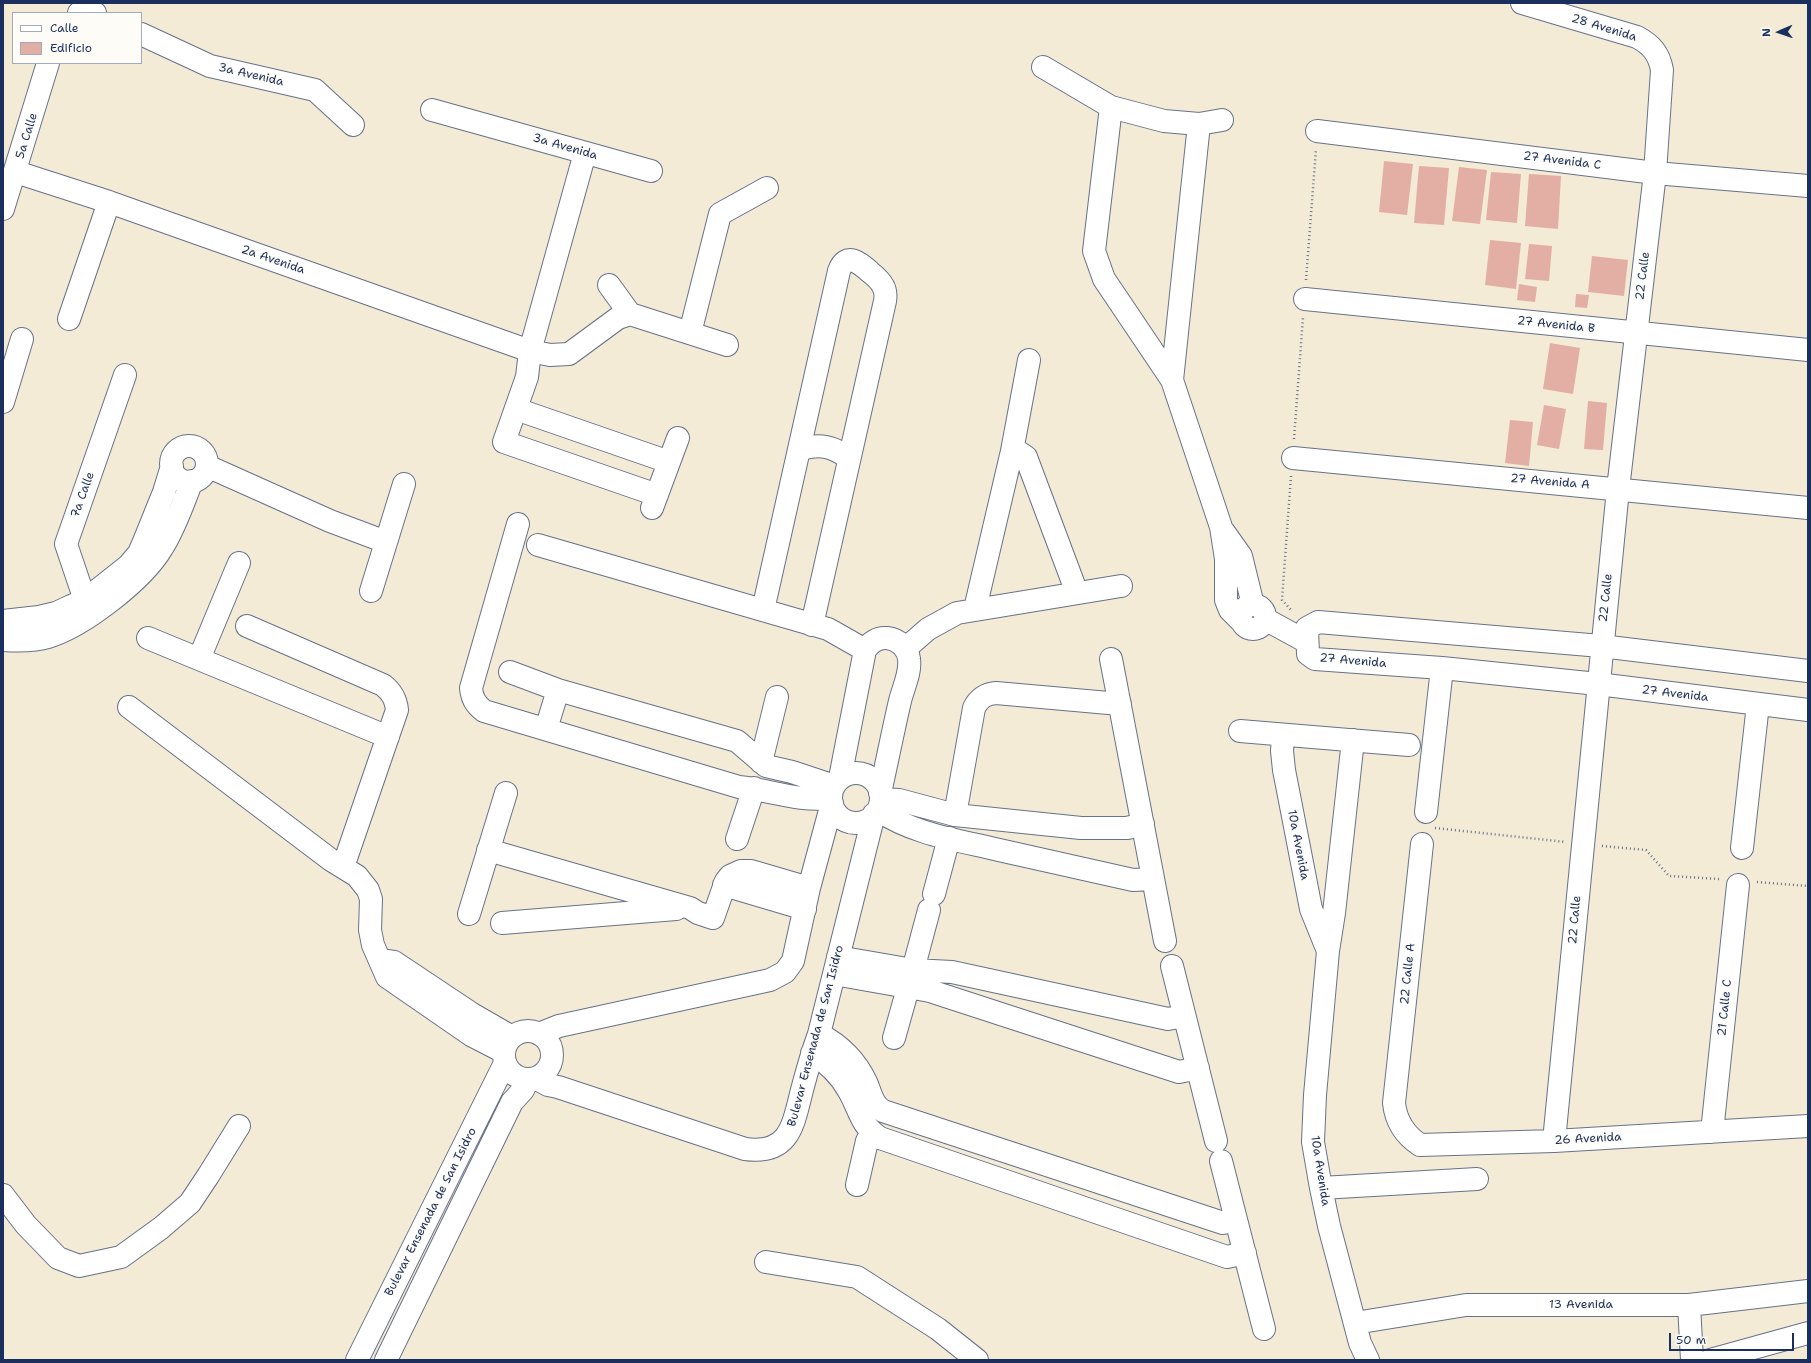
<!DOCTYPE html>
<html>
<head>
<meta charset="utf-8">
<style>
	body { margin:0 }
	#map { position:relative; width:1811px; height:1363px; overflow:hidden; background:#f3ebd6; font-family:"Shantell Sans",sans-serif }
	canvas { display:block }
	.frame { position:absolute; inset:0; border:4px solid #1b2f5e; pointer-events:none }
	.legend { position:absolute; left:12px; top:12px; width:130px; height:52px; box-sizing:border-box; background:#fdfcf7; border:1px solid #a3aaba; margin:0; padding:5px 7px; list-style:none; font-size:12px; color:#1b2f5e }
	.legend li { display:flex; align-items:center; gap:8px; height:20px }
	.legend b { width:20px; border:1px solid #a3aaba }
	.north { position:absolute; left:1759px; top:12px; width:40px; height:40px; -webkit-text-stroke:3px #fdfcf7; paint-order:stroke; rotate:268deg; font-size:11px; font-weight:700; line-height:16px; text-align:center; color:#1b2f5e }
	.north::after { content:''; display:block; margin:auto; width:14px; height:18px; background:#1b2f5e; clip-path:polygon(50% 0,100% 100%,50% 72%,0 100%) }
	.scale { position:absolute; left:1669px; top:1333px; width:125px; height:18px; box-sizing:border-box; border:2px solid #1b2f5e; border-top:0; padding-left:5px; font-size:12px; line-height:14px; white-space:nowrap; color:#1b2f5e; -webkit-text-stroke:3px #fdfcf7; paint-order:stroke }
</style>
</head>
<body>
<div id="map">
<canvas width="1811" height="1363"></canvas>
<div class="frame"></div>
<ul class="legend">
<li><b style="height:5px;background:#fff"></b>Calle</li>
<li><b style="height:11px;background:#e3aea4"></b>Edificio</li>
</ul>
<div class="north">N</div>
<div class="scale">50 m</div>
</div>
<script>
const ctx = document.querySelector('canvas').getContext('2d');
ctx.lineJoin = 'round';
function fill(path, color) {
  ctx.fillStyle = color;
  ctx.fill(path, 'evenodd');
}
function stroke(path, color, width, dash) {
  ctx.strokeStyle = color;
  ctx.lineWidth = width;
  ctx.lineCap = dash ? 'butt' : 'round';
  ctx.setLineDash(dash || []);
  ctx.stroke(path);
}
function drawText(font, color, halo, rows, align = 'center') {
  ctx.font = font + ' "Shantell Sans",sans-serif';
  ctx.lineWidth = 3;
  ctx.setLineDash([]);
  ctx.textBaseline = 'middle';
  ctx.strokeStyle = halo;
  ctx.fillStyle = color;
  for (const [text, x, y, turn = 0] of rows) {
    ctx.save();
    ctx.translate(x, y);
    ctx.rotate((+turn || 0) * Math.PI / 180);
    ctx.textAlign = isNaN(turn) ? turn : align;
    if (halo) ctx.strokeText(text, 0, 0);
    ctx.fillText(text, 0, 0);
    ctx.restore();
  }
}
const building = new Path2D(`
	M1384,161L1413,164L1407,215L1379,212Z
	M1419,166L1449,168L1444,225L1414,223Z
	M1459,167L1487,170L1480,224L1452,221Z
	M1491,172L1521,174L1517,223L1486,220Z
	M1529,174L1561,176L1558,229L1525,226Z
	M1490,240L1521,243L1516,289L1485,285Z
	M1529,244L1552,246L1549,281L1525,279Z
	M1592,256L1628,260L1624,296L1588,292Z
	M1519,284L1537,287L1535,302L1517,300Z
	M1576,294L1589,295L1587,308L1575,307Z
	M1550,343L1580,348L1573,394L1543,389Z
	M1588,401L1607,403L1603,450L1584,449Z
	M1544,405L1566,409L1559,449L1537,445Z
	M1510,420L1533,422L1529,466L1505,463Z`);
const path = new Path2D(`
	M1306,280L1316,149
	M1294,439L1303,317
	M1291,476L1282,600L1292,611
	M1435,828L1566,842
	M1602,846L1646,850L1669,876L1720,879
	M1757,882L1808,886`);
const minor = new Path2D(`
	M1522,3L1637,37C1652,45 1659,54 1662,70L1655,173L1618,489L1554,1141
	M79,13H95
	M141,34L210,66L315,90L353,125
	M1043,67L1111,107L1164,121L1199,124L1222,120
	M1111,107L1094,251L1104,279L1172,380
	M432,110L651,171
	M1199,124L1172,380L1221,527L1226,559V600L1230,610L1241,621
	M1317,131L1655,173L1808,186
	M585,153L530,351L527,377L504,442L657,495
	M16,172L109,202L530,351L550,355L569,354L618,318L630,314L727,345
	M3,209L48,63
	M609,285L630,314
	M1305,299L1808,350
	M69,319L109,202
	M690,333L720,214L767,188
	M3,402L22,339
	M516,409L669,462
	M171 464a18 18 0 1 1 36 0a18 18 0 1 1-36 0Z
	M799,450C818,443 834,446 849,459
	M1012,451L1020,453L1026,457L1077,593
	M1293,458L1808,508
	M207,466L330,521L386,542
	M652,508L678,438
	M518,524L471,688C472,698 475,704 484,711L739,787C771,790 798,802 831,798
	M1224,532L1241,556L1253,605
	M538,545L828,629L865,650
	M371,591L404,484
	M1241 617a12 12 0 1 1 24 0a12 12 0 1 1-24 0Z
	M975,609L1012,451L1029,360
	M763,610L839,271C846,251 860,263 870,272C875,276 880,280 883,286C886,291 886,295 885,301L812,625
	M90,615L66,544L125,375
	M1265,619L1307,642
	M3,621L39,617L56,613L71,606L85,600L128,566L139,553L145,539L164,492L172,466
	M247,626L383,685C392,692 396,699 397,710L343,867
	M148,638L388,737
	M3,640C17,641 35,641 48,637C84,626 143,580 162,548C175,528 183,503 192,481
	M905,649L928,629L957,613L1121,586
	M199,659L239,563
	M1111,659L1165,941
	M1808,671L1601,646L1318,622L1307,628L1308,654L1315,659L1442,668L1598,684L1808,710
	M510,672L558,690L737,741L766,766L792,772L834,786
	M129,707L331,860L357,876L368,890L371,899L370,930L373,945L387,977L471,1035L504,1052
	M546,729L558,690
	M1240,731L1409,745
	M1283,736L1282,751L1284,770L1311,909L1328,951L1334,913L1353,740
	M761,762L777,697
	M831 798a25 25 0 1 1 50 0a25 25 0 1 1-50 0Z
	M840,778L865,650C870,643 877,637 887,638C898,639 908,648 909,659C911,673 903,688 900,701C893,731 887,762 880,793
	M881,799L899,800L955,815L1081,828H1127L1143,824
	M878,810C913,834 957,840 999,850C1044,860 1088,870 1133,880L1153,879
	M1426,812L1442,668
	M955,815L974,708C979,698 985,694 996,693L1120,704
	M737,839L754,788
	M1422,844L1394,1103C1396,1122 1405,1135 1420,1145L1554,1141L1808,1126
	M1742,848L1758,704
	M488,850L690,908L698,913L713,918L726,881L730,876L741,871H751L809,888
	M724,885L805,909
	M934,894L949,838
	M469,914L506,793
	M502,923L676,909
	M1328,951L1315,1095L1313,1142L1321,1188L1329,1226L1360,1343L1368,1360
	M838,957L913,970L952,972L1168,1019L1184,1016
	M380,960L394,962L472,1014L512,1037
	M1172,966L1216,1141
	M913,970L929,910
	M834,974L930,991L1179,1072L1198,1068
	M504 1055a24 24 0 1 1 48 0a24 24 0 1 1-48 0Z
	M539,1034L559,1026L770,980L785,972L793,961L809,888L832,803
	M819,1034C840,1045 856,1061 866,1082C871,1093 872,1104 883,1111L1223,1223L1236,1221
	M894,1038L908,988
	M812,1053C828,1063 840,1075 849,1091C860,1110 860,1125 880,1138L1227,1257L1245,1253
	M535,1078L548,1085L558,1087L745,1149C790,1155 793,1125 802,1090C807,1071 812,1053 819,1034L874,814
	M1712,1132L1738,885
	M1221,1161L1264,1329
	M857,1185L867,1141L872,1133
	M1321,1188L1477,1179
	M3,1195L26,1225L58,1258L79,1266L121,1257L161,1228L190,1203L208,1176L239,1126
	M766,1262L857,1277L938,1329L977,1360
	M1689,1305L1692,1360
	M1355,1323L1466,1305H1689L1808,1291
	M357,1360L505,1063
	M386,1360L512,1102L523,1090L528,1080
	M1710,1360L1808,1333`);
const streetNames = [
	["28 Avenida",1604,28,17],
	["3a Avenida",251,75,13],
	["5a Calle",27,136,-73],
	["3a Avenida",565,147,16],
	["27 Avenida C",1562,161,7],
	["2a Avenida",273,260,19],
	["22 Calle",1643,276,-83],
	["27 Avenida B",1556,325,6],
	["27 Avenida A",1550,482,5],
	["7a Calle",83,495,-70],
	["22 Calle",1606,598,-84],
	["27 Avenida",1353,661,5],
	["27 Avenida",1675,694,7],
	["10a Avenida",1298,845,79],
	["22 Calle",1575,920,-85],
	["22 Calle A",1408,974,-84],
	["21 Calle C",1725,1008,-84],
	["Bulevar Ensenada de San Isidro",816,1036,-75],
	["26 Avenida",1588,1139,-3],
	["10a Avenida",1320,1171,81],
	["Bulevar Ensenada de San Isidro",431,1212,-63],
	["13 Avenida",1581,1305]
];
fill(building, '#e3aea4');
stroke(minor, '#677188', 24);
stroke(path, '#677188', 2.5, [1, 3]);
stroke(minor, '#fff', 22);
drawText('12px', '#1b2f5e', '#fdfcf7', streetNames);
</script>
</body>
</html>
